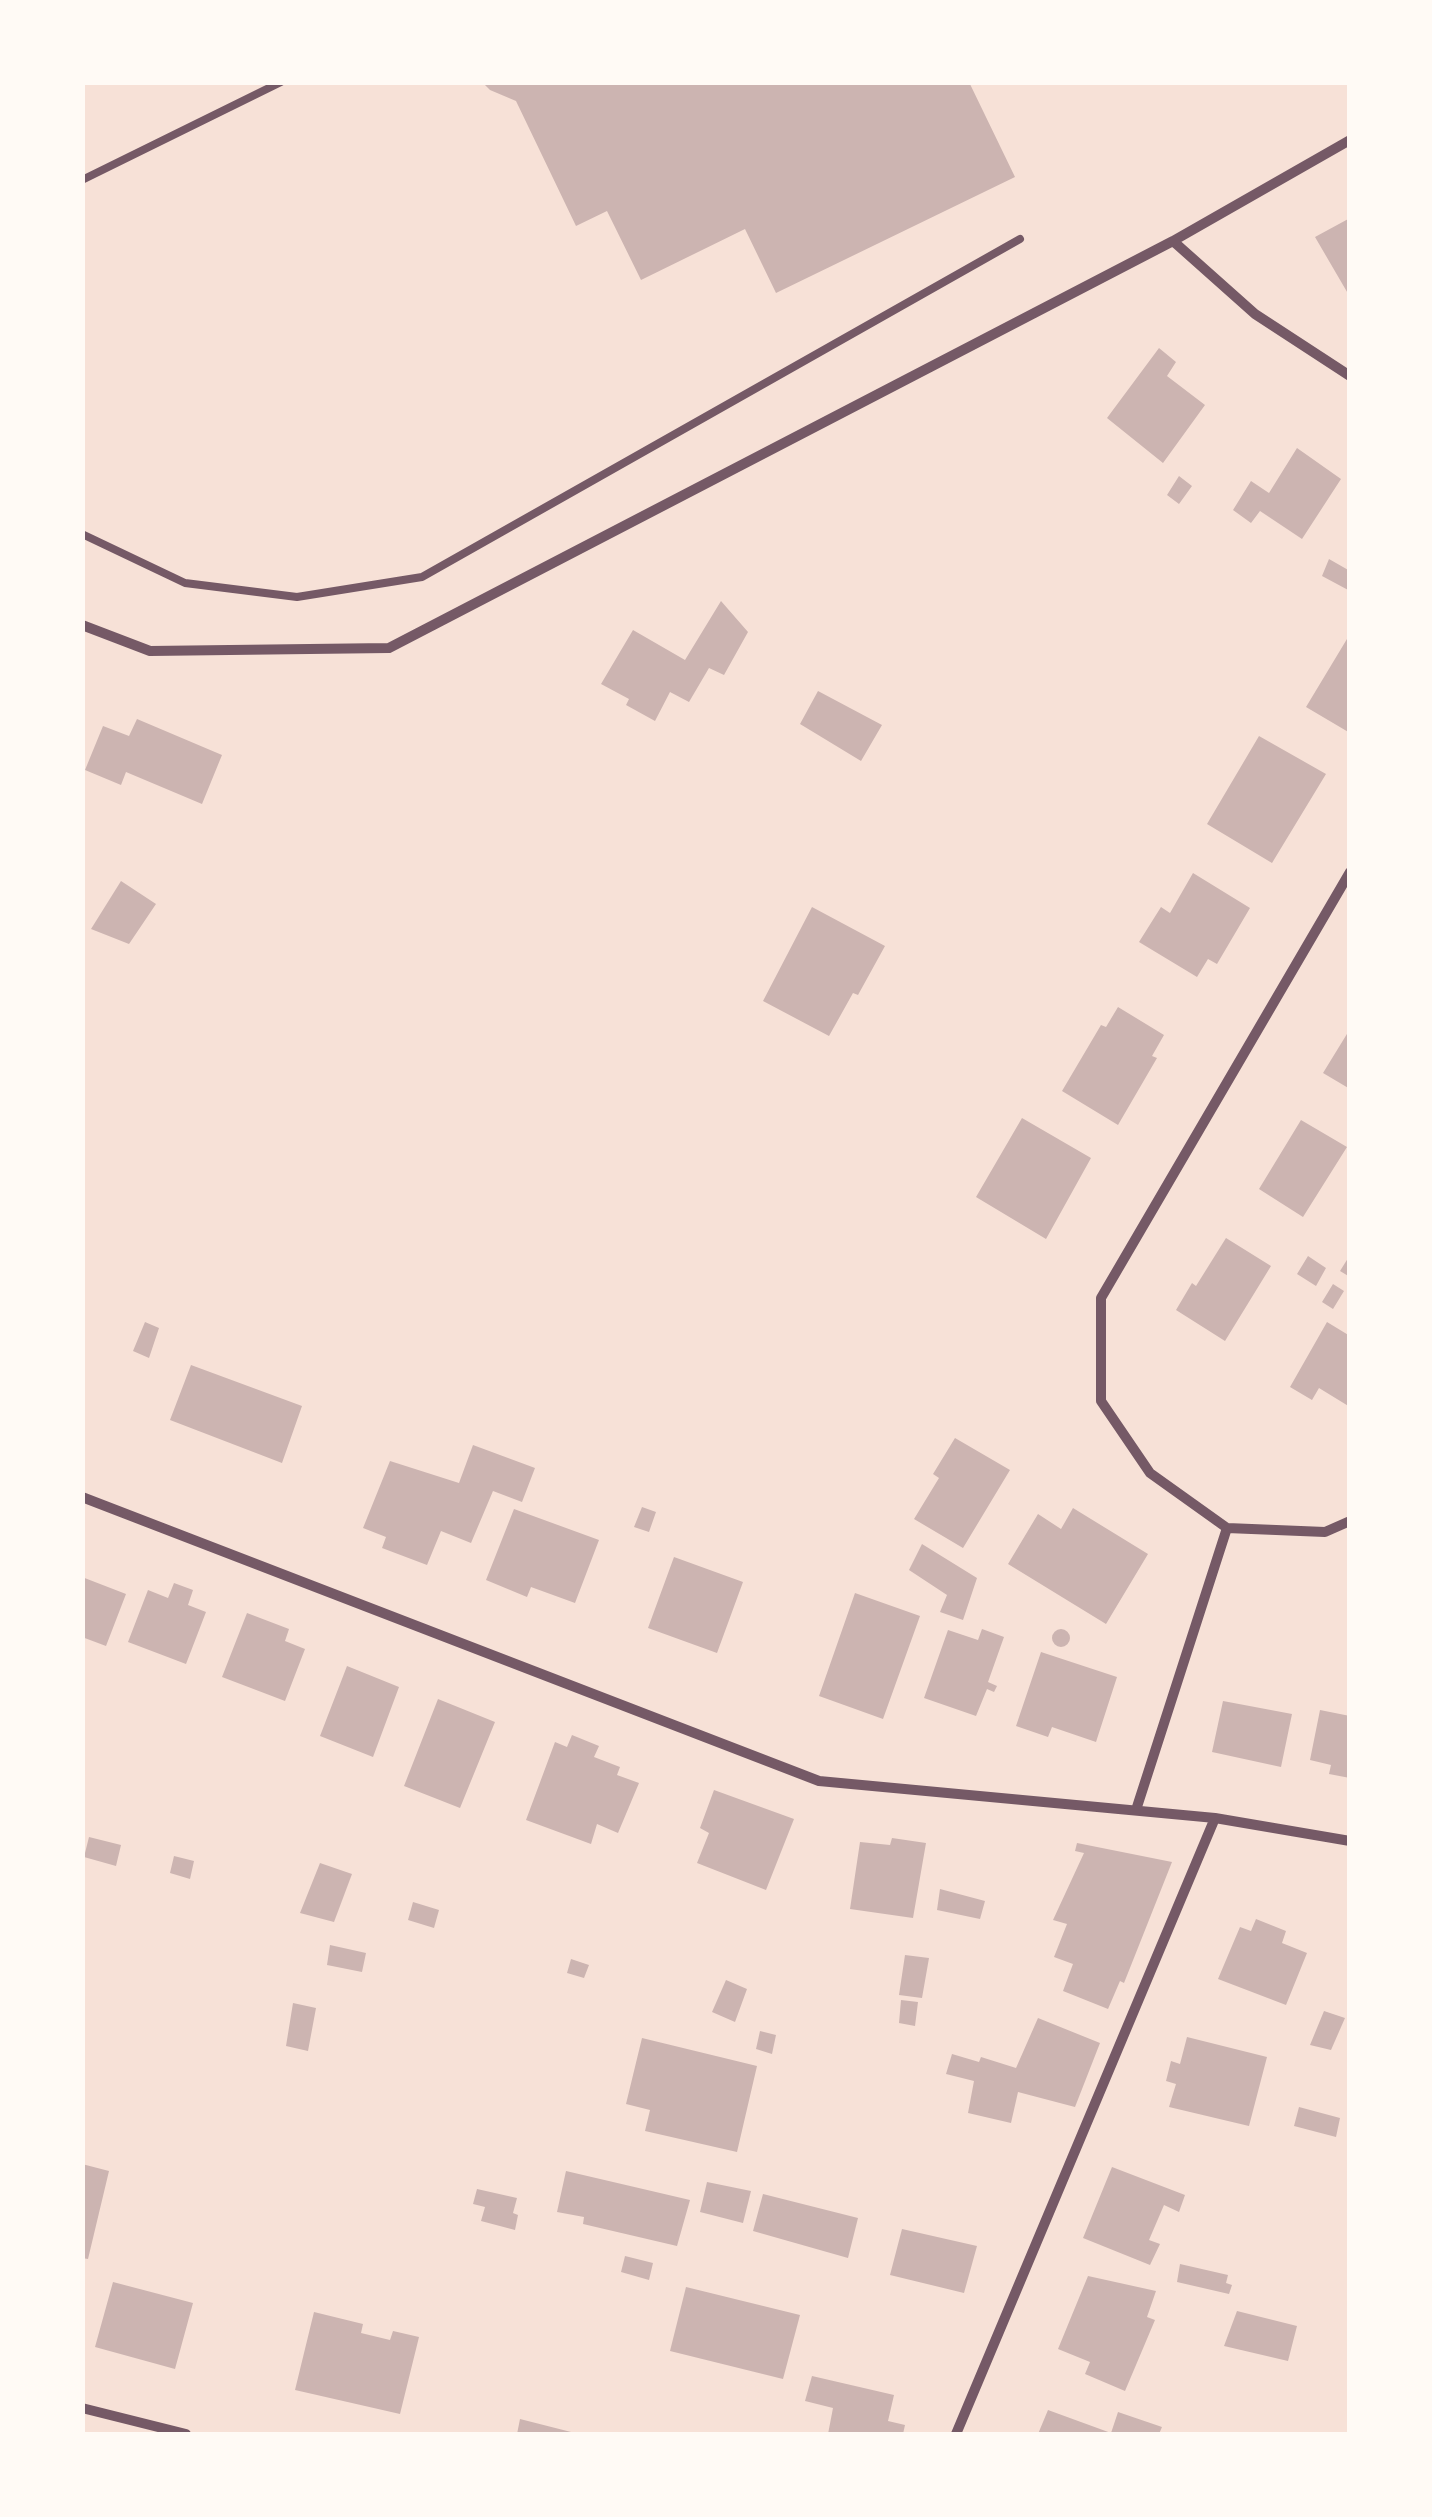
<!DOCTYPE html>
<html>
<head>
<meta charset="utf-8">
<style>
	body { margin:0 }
	#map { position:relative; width:1432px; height:2517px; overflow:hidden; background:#f7e1d7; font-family:"PT Sans Narrow",sans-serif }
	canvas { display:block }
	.frame { position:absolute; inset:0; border:85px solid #fffaf5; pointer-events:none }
</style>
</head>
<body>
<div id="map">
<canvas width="1432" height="2517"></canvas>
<div class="frame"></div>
</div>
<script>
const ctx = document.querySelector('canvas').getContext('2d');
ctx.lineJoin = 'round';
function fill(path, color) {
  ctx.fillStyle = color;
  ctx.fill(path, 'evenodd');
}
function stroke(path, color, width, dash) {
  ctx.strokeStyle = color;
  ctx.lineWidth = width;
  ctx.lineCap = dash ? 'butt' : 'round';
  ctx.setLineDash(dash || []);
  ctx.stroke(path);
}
const building = new Path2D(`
	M482,82H969L1015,177L776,293L745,229L641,280L607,211L576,226L516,101L490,90Z
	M1350,218V297L1315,237Z
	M1159,348L1176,362L1167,376L1205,405L1163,463L1107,418Z
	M1297,448L1341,479L1302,539L1260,511L1251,523L1233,510L1251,481L1269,493Z
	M1179,476L1192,486L1179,504L1167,495Z
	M1329,559L1350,571V591L1322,576Z
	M721,601L748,632L724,675L709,668L689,702L670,692L655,721L626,705L629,699L601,684L633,630L685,660Z
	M1350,634V733L1306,707Z
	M818,691L882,725L861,761L800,724Z
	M137,719L222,755L202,804L126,772L121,785L85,770L103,726L129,736Z
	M1259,736L1326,774L1272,863L1207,824Z
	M1193,873L1250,908L1217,964L1208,959L1197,977L1139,942L1161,907L1170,913Z
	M121,881L156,904L129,944L91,929Z
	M812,907L885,946L858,995L853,993L829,1036L763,1001Z
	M1118,1007L1164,1035L1152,1056L1157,1058L1118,1125L1062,1091L1101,1025L1106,1027Z
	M1350,1029V1089L1323,1073Z
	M1022,1118L1091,1158L1046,1239L976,1197Z
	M1301,1120L1347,1147L1303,1217L1259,1189Z
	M1226,1238L1271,1266L1225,1341L1176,1310L1192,1283L1196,1286Z
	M1350,1255V1277L1340,1271Z
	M1308,1256L1326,1268L1316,1286L1297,1274Z
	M1333,1284L1344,1291L1333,1309L1322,1302Z
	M145,1322L159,1328L149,1358L133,1351Z
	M1327,1322L1350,1336V1407L1319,1388L1312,1400L1290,1387Z
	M191,1365L302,1406L282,1463L170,1420Z
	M955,1438L1010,1470L963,1548L914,1519L939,1478L933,1474Z
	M473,1445L535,1468L522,1502L493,1491L471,1543L441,1531L427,1565L382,1548L386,1537L363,1528L390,1461L459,1483Z
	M642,1507L656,1512L649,1532L634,1527Z
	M1073,1508L1148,1554L1106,1624L1008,1564L1038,1514L1061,1529Z
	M514,1509L599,1540L575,1603L531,1587L527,1597L486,1580Z
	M922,1544L977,1578L963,1620L940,1612L947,1595L909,1570Z
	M674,1557L743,1582L717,1653L648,1628Z
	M82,1577L126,1594L106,1646L82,1637Z
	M174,1583L193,1590L188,1605L206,1612L186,1664L128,1642L148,1590L168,1598Z
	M855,1593L920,1616L883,1719L819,1696Z
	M247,1613L289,1629L285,1641L305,1649L285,1701L222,1677Z
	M1052 1638a9 9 0 1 1 18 0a9 9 0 1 1-18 0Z
	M982,1629L1004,1637L988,1682L997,1686L994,1692L987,1689L976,1716L924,1698L948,1630L978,1640Z
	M1041,1652L1117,1677L1096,1742L1052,1727L1048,1737L1016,1726Z
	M347,1666L399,1687L373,1757L320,1736Z
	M438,1699L495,1722L460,1808L404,1786Z
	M1223,1701L1292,1714L1281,1767L1212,1752Z
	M1320,1710L1350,1716V1778L1329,1774L1331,1765L1310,1760Z
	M572,1735L599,1746L594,1757L620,1767L617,1775L639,1783L618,1833L597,1824L591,1844L526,1820L555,1742L567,1747Z
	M714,1790L794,1819L766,1890L697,1863L709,1833L700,1828Z
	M89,1837L121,1845L116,1866L84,1857Z
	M892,1838L926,1843L913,1918L850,1909L860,1842L890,1845Z
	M1077,1843L1172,1862L1124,1983L1120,1981L1108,2009L1063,1991L1073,1964L1054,1957L1067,1924L1053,1920L1084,1853L1075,1851Z
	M174,1856L194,1861L190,1879L170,1873Z
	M320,1863L352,1874L334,1922L300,1913Z
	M940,1889L985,1901L980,1919L937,1910Z
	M413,1902L439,1910L434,1928L408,1920Z
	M1256,1919L1286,1931L1282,1943L1307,1953L1286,2005L1218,1979L1240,1927L1251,1931Z
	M330,1945L366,1953L362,1972L327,1965Z
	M905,1955L929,1958L922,1998L899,1995Z
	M571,1959L589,1965L584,1978L567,1973Z
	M726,1980L747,1989L735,2022L712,2012Z
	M901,2000L918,2002L915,2026L899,2023Z
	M293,2003L316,2008L308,2051L286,2046Z
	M1324,2011L1345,2018L1331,2050L1310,2045Z
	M1038,2018L1100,2043L1075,2107L1018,2092L1011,2123L968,2113L974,2081L946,2074L952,2054L979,2062L981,2057L1016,2068Z
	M760,2031L776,2035L772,2054L756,2049Z
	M1187,2037L1267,2057L1249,2126L1169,2107L1176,2084L1166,2081L1171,2061L1180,2064Z
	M642,2038L757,2066L737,2152L645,2131L650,2110L626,2104Z
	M1299,2107L1340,2118L1336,2137L1294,2126Z
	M82,2164L109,2171L88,2259L82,2258Z
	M1112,2167L1185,2195L1179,2212L1164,2205L1149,2240L1160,2244L1150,2265L1083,2238Z
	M566,2171L690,2200L677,2246L583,2224L584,2217L557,2212Z
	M707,2182L751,2191L743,2223L700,2212Z
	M477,2189L517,2198L513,2213L518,2215L515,2230L481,2221L485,2207L473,2204Z
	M763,2194L858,2218L848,2258L753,2231Z
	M902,2229L977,2246L964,2293L890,2275Z
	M625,2256L653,2263L649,2280L621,2272Z
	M1180,2264L1228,2275L1226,2283L1232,2285L1229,2294L1177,2282Z
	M1088,2276L1156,2291L1147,2317L1155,2320L1125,2391L1085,2374L1090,2362L1058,2349Z
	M113,2282L193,2303L175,2369L95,2347Z
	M686,2287L800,2315L783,2379L670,2351Z
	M1237,2311L1297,2326L1288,2361L1224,2346Z
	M314,2312L363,2324L361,2333L390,2340L393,2331L419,2337L400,2414L295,2390Z
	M812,2376L894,2395L888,2421L905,2425L903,2434H828L833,2408L805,2401Z
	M1048,2410L1111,2433L1118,2412L1162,2427L1159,2434H1038Z
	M520,2419L575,2433V2434H517Z`);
const service = new Path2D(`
	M82,180L281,82
	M82,534L185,583L297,597L422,577L1020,239`);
const minor = new Path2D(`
	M1173,241L1350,140
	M82,625L150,651L389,648L1173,241L1255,314L1350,376
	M82,1497L819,1781L1215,1818L1350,1841
	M1227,1528L1150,1473L1101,1401V1298L1350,872
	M1136,1810L1227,1528L1325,1532L1350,1521
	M82,2408L186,2434
	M956,2434L1215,1818`);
fill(building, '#ccb4b1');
stroke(service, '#755966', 8);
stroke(minor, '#755966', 10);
</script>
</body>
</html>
